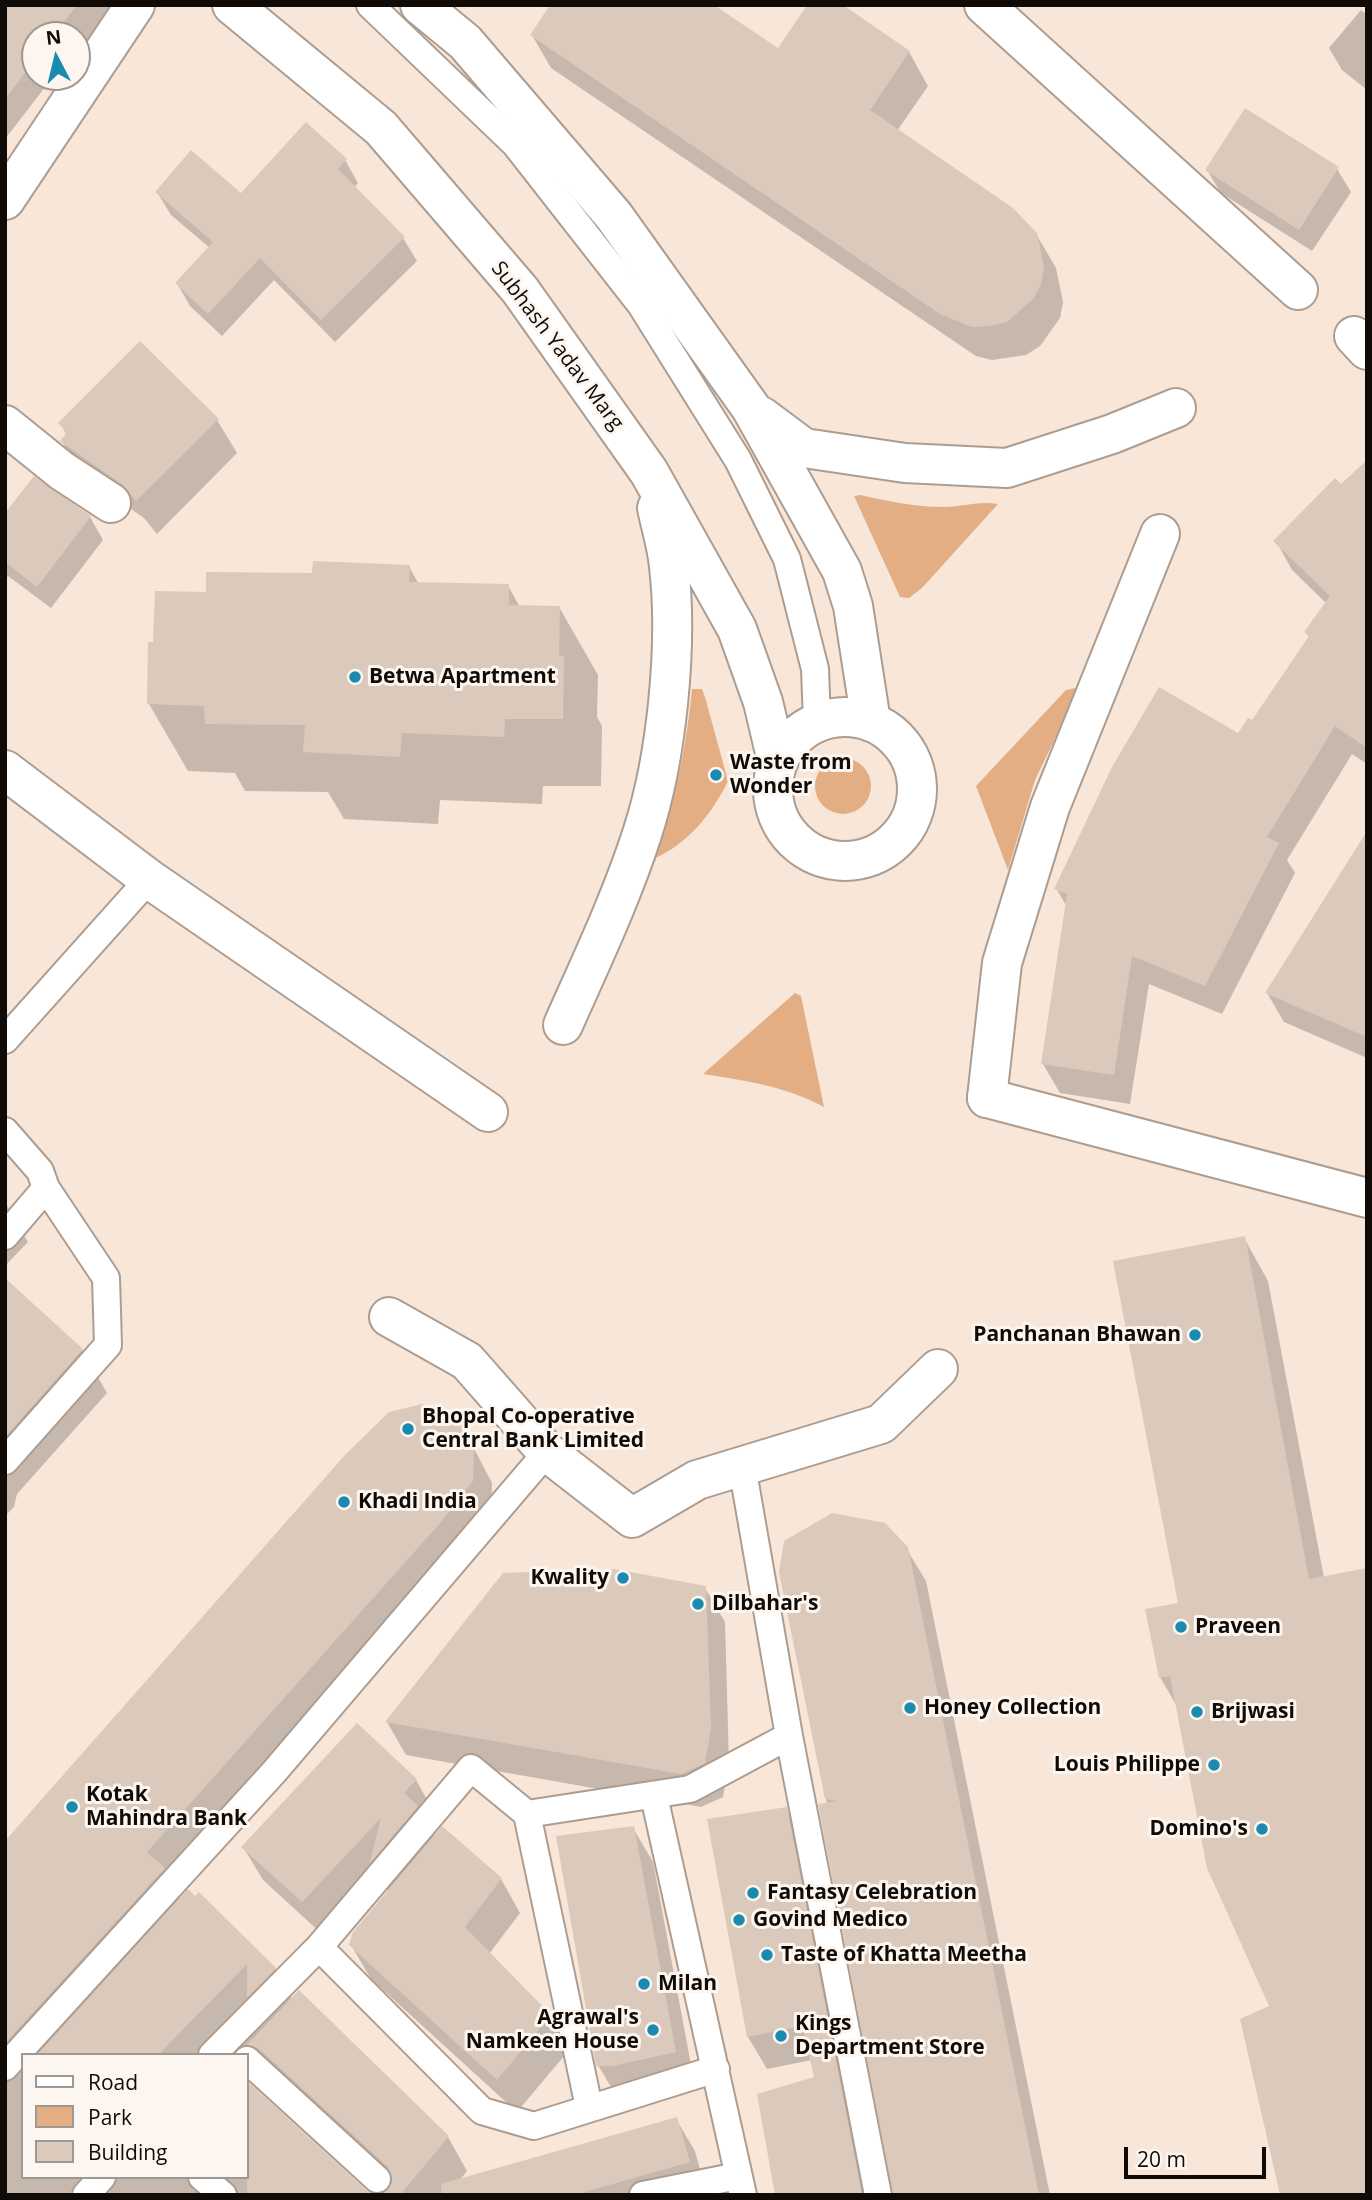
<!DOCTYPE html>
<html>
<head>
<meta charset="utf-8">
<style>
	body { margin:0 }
	#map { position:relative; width:1372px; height:2200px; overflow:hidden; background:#f8e6d8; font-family:"Open Sans",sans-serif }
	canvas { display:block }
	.frame { position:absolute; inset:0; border:7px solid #100b06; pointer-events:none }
	.legend { position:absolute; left:21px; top:2053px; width:228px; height:126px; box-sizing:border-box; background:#fdf6f0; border:2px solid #9e9892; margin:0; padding:9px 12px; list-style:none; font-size:21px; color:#100b06 }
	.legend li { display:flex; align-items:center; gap:14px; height:35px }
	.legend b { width:35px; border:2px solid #9e9892 }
	.north { position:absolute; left:21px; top:21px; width:70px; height:70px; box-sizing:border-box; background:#fdf6f0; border:2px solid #9e9892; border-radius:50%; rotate:353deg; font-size:19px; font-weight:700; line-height:28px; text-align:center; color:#100b06 }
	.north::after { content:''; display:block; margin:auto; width:24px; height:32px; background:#1b8ab0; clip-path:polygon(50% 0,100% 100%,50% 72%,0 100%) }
	.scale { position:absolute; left:1124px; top:2147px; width:142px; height:32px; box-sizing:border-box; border:4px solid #100b06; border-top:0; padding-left:9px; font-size:21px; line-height:24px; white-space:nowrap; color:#100b06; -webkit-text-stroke:5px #fdf6f0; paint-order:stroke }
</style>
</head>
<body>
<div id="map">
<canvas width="1372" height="2200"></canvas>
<div class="frame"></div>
<ul class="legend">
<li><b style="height:9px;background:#fff"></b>Road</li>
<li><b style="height:19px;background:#e3ae83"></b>Park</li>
<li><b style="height:19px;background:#dbcabc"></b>Building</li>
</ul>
<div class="north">N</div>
<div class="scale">20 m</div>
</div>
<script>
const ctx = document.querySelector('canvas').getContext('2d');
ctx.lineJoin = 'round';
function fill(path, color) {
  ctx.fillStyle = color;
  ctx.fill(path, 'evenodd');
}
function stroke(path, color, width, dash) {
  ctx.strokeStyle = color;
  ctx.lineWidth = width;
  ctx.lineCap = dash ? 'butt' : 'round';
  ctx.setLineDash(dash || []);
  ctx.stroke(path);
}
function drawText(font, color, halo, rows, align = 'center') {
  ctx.font = font + ' "Open Sans",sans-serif';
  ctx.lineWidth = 6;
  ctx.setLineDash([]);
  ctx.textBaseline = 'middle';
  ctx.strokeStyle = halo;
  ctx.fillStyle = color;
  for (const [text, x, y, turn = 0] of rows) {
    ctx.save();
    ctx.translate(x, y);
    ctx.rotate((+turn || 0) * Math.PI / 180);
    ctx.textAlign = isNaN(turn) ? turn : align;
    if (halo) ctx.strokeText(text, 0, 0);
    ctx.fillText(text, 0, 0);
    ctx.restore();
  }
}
const green = new Path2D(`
	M860,495C888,501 919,508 948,507C966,506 980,501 998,504L922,588L909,598L900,597L854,496Z
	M1080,687L1035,780L1008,870L976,786L1066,690Z
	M692,689H702L705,697L728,781C712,814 687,845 653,859C675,803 686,749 692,689Z
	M815 786a28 28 0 1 1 56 0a28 28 0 1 1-56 0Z
	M795,993L801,996L824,1107C785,1086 747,1081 703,1074Z`);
const shadow = new Path2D(`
	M5,5H128L77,65V35H35V77H53L5,139Z
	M1361,10L1367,15V90L1342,70L1329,48Z
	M532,35L778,51L909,52L928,86L897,131L1036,234L1056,268L1063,302L1060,318L1040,346L1026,355L992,360L976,356L551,68Z
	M345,160L358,183L354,188L403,238L417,261L335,342L274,280L222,336L190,306L177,283L210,248L171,215L157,192L241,195Z
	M1337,169L1351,192L1312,251L1221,193L1207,170Z
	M217,420L237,453L157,534L144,518L82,475L62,441L67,435L60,423Z
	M1367,462V764L1352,754L1287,860L1295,873L1222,1014L1149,984L1130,1104L1060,1093L1043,1064L1067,907L1056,888L1253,723L1309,638L1306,632L1327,604L1292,570L1276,541Z
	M5,516L90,517L103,540L51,608L8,576L5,580Z
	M409,567L419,584L508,586L520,607H559L598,675L597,717L602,726L601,786H543L542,804L440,800L438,824L344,819L328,792L245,791L235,773L188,771L149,704L155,644L207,594L314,575Z
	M1367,835V1058L1284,1022L1267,993Z
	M5,1202L28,1242L5,1266Z
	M1244,1238L1268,1281L1324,1578L1271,2007L1178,1708L1160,1677L1180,1605Z
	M5,1280L82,1350L107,1393L17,1494L14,1507L5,1516Z
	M457,1416L492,1483L491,1514L170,1880L181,1900L275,1969L292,1999L448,2137L467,2171L459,2181L676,2119L695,2151L707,2195H402L279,2082L241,2055H23V2177H247V2083L365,2192L373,2195H5V1843Z
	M906,1548L926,1581L1050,2195H894L826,1798Z
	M705,1588L725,1622L729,1763L723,1797L701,1807L406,1755L387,1722Z
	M416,1780L435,1814L426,1823L435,1838L501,1879L520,1913L489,1954L550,2016L569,2050L517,2112L371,1979L351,1945L389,1892L378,1874L322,1934L263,1880L243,1847Z
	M786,1809L805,1842L873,2195H776L816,2079L812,2060L767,2069L748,2037L709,1820Z
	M633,1828L653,1862L695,2086L618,2099L598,2065Z`);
const building = new Path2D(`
	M5,5H77L54,35H35V60L5,99Z
	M550,5H714L778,48L807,5H843L910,51L870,110L1013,208L1037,233L1044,267L1041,284L1033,299L1007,322L990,326L972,327L940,314L530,35Z
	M1245,108L1339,167L1299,230L1205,170Z
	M306,122L347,159L338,169L405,237L321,320L260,258L208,314L175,283L213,242L155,192L191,150L241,193Z
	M140,341L219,419L136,501L123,485L60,441L67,432L58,423Z
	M1367,460V748L1335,726L1267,837L1279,843L1205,986L1132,956L1114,1075L1041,1064L1067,894L1054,889L1112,767L1159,687L1238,733L1248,718L1252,720L1309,636L1304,632L1330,596L1273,541L1335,478L1341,484Z
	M34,476L91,516L37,587L5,562V513Z
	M313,561L410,565L409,582L509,584V605L560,606L559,656H564L563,719H505L504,737L402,733L400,757L303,752L305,725L205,724L204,706L147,704L148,642H153L155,591L206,592V572L312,573Z
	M1367,831V1037L1265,993Z
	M1245,1236L1309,1579L1367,1568V2195H1280L1240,2019L1269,2006L1207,1868L1170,1676L1159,1678L1145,1609L1178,1603L1113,1261Z
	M5,1278L83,1349L5,1437Z
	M422,1404L458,1415L474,1449L473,1481L441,1522L147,1852L165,1868L5,2043V1841L345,1455L389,1412Z
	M832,1513L885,1523L908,1547L1039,2195H893L818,1804L838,1801L825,1799L779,1572L784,1541Z
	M614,1569L706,1586L711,1728L705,1763L681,1774L385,1722L503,1573Z
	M357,1723L417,1779L404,1793L418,1806L370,1863L381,1818L302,1902L241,1847Z
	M787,1807L862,2195H775L757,2094L814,2077L802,2026L747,2037L707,1819Z
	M442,1826L502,1878L465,1927L551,2015L497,2080L349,1945L353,1932Z
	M634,1826L676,2052L612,2066H596L556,1836Z
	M188,1889L195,1896L199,1892L276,1968L247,1998V1964L158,2055H37Z
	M299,1990L449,2136L400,2195H247V2081L367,2191L382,2194L392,2183L388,2167L258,2048L247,2045Z
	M677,2117L690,2162L574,2195H442L441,2184Z`);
const service = new Path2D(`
	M370,5L515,144L641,305L738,460L787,559L815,669L817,722
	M5,1040L149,879
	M5,1131L40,1171L46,1188L106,1278L108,1345L5,1461
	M5,1236L46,1188
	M742,1466L789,1736L878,2195
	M654,1796L743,2195
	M527,1814L589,2107
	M319,1947L482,2111L534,2126L716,2069
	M212,2055L319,1947L471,1768L527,1814L690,1789L789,1736
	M247,2060L377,2179
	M5,2067L274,1772L547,1452
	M202,2177L223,2195
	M86,2195L102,2177
	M643,2195L738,2176`);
const minor = new Path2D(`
	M984,5L1298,290
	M5,200L135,5
	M5,425L62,471L111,503
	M5,770L149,879L488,1112
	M987,1098L1367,1198
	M389,1317L467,1361L547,1452L632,1518L697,1480L881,1424L938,1369`);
const tertiary = new Path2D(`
	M1354,336L1367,350`);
const secondary = new Path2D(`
	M987,1098L1002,963L1050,807L1160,534`);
const primary = new Path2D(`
	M232,5L381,128L520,290L649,472L737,629L763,702L777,761
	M420,5L465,42L614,216L751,408L842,571L853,606L871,722
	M761,416L804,448L905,463L1007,468L1112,434L1176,408
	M773 789a72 72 0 1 1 144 0a72 72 0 1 1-144 0Z
	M563,1025C591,962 621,899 642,834C667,758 678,645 669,566C667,546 661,527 657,508`);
const markers = [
	[355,677,7,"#1b8ab0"],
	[716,775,7,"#1b8ab0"],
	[1195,1335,7,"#1b8ab0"],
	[408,1429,7,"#1b8ab0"],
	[344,1502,7,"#1b8ab0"],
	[623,1578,7,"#1b8ab0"],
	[698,1604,7,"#1b8ab0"],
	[1181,1627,7,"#1b8ab0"],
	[910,1708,7,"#1b8ab0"],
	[1197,1712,7,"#1b8ab0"],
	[1214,1765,7,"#1b8ab0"],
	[72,1807,7,"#1b8ab0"],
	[1262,1829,7,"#1b8ab0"],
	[753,1893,7,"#1b8ab0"],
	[739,1920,7,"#1b8ab0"],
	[767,1955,7,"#1b8ab0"],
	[644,1984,7,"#1b8ab0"],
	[653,2030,7,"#1b8ab0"],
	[781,2036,7,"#1b8ab0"]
];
const streetNames = [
	["Subhash Yadav Marg",557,346,53]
];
const poiNames = [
	["Betwa Apartment",369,677],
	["Waste from",730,763],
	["Wonder",730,787],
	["Panchanan Bhawan",1181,1335,"right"],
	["Bhopal Co-operative",422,1417],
	["Central Bank Limited",422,1441],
	["Khadi India",358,1502],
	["Kwality",609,1578,"right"],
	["Dilbahar's",712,1604],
	["Praveen",1195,1627],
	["Honey Collection",924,1708],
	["Brijwasi",1211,1712],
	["Louis Philippe",1200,1765,"right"],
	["Kotak",86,1795],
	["Mahindra Bank",86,1819],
	["Domino's",1248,1829,"right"],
	["Fantasy Celebration",767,1893],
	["Govind Medico",753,1920],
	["Taste of Khatta Meetha",781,1955],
	["Milan",658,1984],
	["Agrawal's",639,2018,"right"],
	["Namkeen House",639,2042,"right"],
	["Kings",795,2024],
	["Department Store",795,2048]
];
fill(green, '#e3ae83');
fill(shadow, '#0003');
fill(building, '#dbcabc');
stroke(service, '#ad9d90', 30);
stroke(minor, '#ad9d90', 42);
stroke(tertiary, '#ad9d90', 42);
stroke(secondary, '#ad9d90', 42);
stroke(primary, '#ad9d90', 42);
stroke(service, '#fff', 26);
stroke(minor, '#fff', 38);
stroke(tertiary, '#fff', 38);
stroke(secondary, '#fff', 38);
stroke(primary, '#fff', 38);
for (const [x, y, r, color] of markers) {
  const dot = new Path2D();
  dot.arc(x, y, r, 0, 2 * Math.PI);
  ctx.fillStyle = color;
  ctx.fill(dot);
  stroke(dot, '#fdf6f0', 2.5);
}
drawText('21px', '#100b06', '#fdf6f0', streetNames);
drawText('bold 21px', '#100b06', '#fdf6f0', poiNames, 'left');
</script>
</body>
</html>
